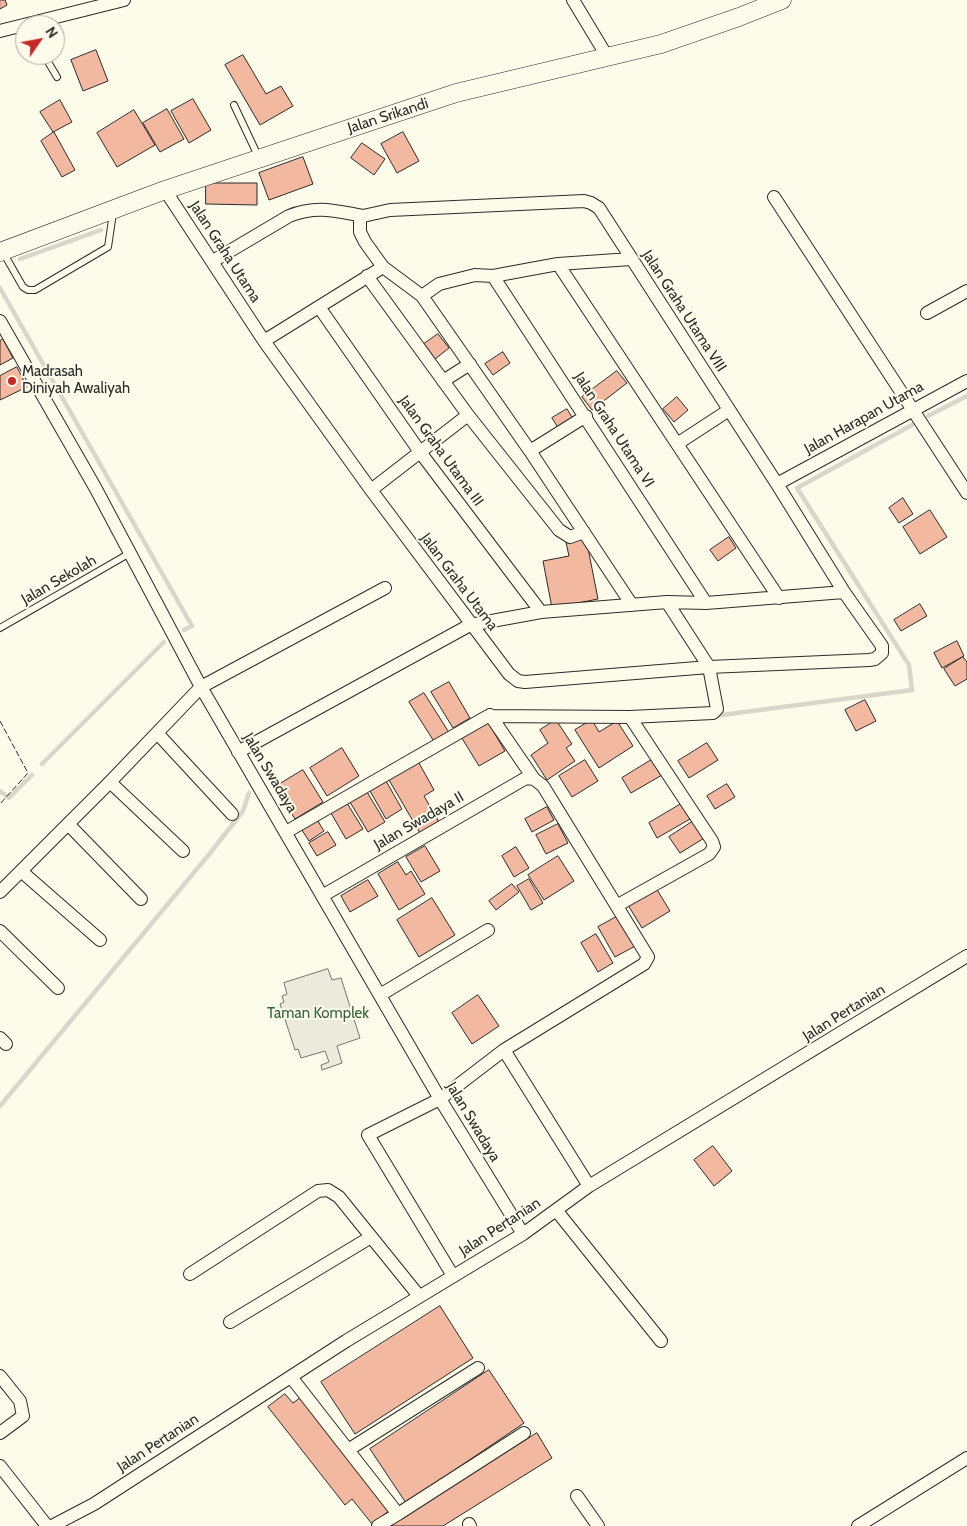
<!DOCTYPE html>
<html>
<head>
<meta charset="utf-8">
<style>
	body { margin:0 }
	#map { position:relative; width:967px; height:1526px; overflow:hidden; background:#fdfbea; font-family:Cabin,sans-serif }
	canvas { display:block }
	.north { position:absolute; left:15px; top:15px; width:50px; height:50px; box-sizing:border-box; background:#fdfbea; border:1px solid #a9a89e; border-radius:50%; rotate:57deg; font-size:14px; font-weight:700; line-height:20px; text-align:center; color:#2b2b2b }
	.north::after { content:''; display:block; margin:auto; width:18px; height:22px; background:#c62828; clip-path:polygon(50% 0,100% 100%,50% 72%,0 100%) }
</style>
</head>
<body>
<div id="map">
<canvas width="967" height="1526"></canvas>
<div class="north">N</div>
</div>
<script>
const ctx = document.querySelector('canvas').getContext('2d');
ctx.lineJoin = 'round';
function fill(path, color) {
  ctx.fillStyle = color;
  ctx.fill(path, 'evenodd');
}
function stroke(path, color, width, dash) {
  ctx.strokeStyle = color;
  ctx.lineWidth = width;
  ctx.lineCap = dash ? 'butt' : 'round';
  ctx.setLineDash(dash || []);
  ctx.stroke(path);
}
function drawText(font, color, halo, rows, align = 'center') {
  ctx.font = font + ' Cabin,sans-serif';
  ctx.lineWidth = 4;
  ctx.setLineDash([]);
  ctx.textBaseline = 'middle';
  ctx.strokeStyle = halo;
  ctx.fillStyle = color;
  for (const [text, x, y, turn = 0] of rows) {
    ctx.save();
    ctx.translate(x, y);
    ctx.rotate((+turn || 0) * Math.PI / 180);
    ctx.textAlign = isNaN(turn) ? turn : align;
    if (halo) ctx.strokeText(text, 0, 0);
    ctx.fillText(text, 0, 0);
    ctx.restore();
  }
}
const green = new Path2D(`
	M328,969L332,980L341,978L360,1038L337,1046L342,1063L322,1070L321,1065L329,1062L325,1051L301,1058L298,1049L295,1050L280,1004L284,1002L282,996L287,994L284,983Z`);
const stream = new Path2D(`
	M20,259L101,230
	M0,288L192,626L184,630
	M928,416L967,396
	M714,716L912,690L909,665L797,488L912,425
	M42,764L164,642
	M0,791L9,798L32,775
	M0,1106L211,852L243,811L249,793`);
const building = new Path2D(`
	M0,0H5L7,5L0,9Z
	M96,50L108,81L83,91L71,60Z
	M243,55L266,94L281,86L293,106L260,125L225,65Z
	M193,99L211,130L189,143L171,111Z
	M60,100L72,122L53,132L40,112Z
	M167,109L184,139L160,152L143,123Z
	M134,110L155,145L117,167L97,133Z
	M54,132L75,170L62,177L41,141Z
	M403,132L419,161L397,173L381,144Z
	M362,143L385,159L374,175L351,158Z
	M303,157L313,184L269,200L259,173Z
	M206,183H257V205L206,204Z
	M438,334L449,348L435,359L424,344Z
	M3,339L13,358L0,365V341Z
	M503,352L510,363L493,375L485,364Z
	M17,367L27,387L0,400V376Z
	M617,371L627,383L592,410L582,397Z
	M677,397L688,410L674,422L663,409Z
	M567,409L575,422L560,431L552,418Z
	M903,498L913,514L899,523L889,508Z
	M930,510L947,537L920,554L903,527Z
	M729,537L736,548L718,561L710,550Z
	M586,538L598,599L552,608L543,561L569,556L566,542Z
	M920,604L927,616L901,631L894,620Z
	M957,641L964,656L942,668L934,653Z
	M963,657L967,662V679L955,686L944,669Z
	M449,682L470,718L453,728L431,692Z
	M424,693L450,734L435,743L409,702Z
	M865,700L876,721L856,731L845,710Z
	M486,719L505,751L479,766L460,735Z
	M556,720L572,744L566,748L575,761L547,780L531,755L548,743L540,730Z
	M592,720L599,732L617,721L633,746L599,768L575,730Z
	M707,743L718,760L689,778L678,761Z
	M342,748L359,776L327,796L310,768Z
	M653,759L662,775L631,793L622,778Z
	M585,760L598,781L572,797L559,776Z
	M419,763L434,790L424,796L439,822L420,833L389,780Z
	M303,770L323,802L295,819L275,787Z
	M386,781L402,809L386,819L370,791Z
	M727,784L735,797L715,809L707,796Z
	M367,792L385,822L368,832L350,802Z
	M347,803L363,829L346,839L331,813Z
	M681,804L690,819L657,838L649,823Z
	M547,807L554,820L532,832L525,819Z
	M316,818L324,831L309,841L300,827Z
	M695,820L706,837L680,853L669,837Z
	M558,824L568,843L546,854L536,835Z
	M328,832L336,845L317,856L309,843Z
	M425,846L440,871L421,882L406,857Z
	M516,847L529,868L514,877L502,856Z
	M558,856L574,881L544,900L528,875Z
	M398,862L406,875L411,871L425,894L399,910L378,874Z
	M529,879L543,903L531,910L517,886Z
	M368,880L378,896L350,912L341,896Z
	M512,884L519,892L496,910L489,901Z
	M656,888L670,911L642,928L628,905Z
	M432,898L455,935L419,957L397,920Z
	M620,915L637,945L615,957L598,927Z
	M596,934L613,963L598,972L581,943Z
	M478,995L499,1026L472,1044L452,1013Z
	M713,1146L732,1171L714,1186L694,1160Z
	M440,1306L473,1358L355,1434L321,1382Z
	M489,1370L524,1423L406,1503L370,1449Z
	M285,1394L293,1403L301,1397L390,1510L372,1524L352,1499L345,1505L268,1407Z
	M537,1433L552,1458L443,1526H389Z`);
const service = new Path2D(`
	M44,55L57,77
	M234,105L259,158
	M3,252L23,287L28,290H35L108,247L113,213
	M0,628L130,553`);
const minor = new Path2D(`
	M573,0L608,58
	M0,31L124,0
	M165,190L264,341L371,490L509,674L518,681L525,682L709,667L869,660L875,659L882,653V646L844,592L777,484L599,208L591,203L584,201L390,210L363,216L360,220V232L365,242L383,267L422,296L530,451L632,605
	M774,197L967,493
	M213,261L289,216C317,205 335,211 363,216
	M558,264L779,598
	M367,276L468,415L559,530L570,537L584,532
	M493,276L706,603
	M422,296L439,284L475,275L493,276L558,264L631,259
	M319,307L420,452L541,612
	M927,313L967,291
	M0,321L96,489L201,687L440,1099L523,1234
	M264,341L383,267
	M443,381L470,364
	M677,444L729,410
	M530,451L586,416
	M777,484L967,381
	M371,490L468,415
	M157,733L232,814
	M238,752L470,625L541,612L667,602L706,603L844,592
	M110,782L183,851
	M68,824L141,899
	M286,832L488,716L630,717L713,713L717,709L709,667L667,602
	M21,871L100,940
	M0,892L110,782L201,687L385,588
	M322,896L526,778L534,779
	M618,905L709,854L714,847L712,841L630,717
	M0,931L58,988
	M380,995L488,930
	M0,1038L6,1044
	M504,1050L589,1186
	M556,1210L661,1341
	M190,1274L318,1191L328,1190L339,1197L419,1296
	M453,1276L368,1135L440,1099L504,1050L644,964L648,957L543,786L534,779L490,715
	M230,1322L371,1237
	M0,1376L20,1401L23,1416L0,1433
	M291,1377L398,1514L524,1433
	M348,1450L478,1368
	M0,1466L47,1526
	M577,1496L598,1526
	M469,1524L470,1526
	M52,1526L94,1504L346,1341L523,1234L589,1186L967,956
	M378,1526L398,1514
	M858,1526L967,1458`);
const secondary = new Path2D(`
	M0,252L165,190L456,93L661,44L739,17L782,0`);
const fence = new Path2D(`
	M0,721L28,773L0,804`);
const markers = [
	[12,381,5,"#c62828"]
];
const streetNames = [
	["Jalan Srikandi",388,116,-18],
	["Jalan Graha Utama",225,252,57],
	["Jalan Graha Utama VIII",684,311,57],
	["Jalan Harapan Utama",864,418,-29],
	["Jalan Graha Utama VI",614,430,57],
	["Jalan Graha Utama III",441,451,54],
	["Jalan Sekolah",59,580,-30],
	["Jalan Graha Utama",459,582,53],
	["Jalan Swadaya",270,773,59],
	["Jalan Swadaya II",419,821,-30],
	["Jalan Pertanian",844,1013,-32],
	["Jalan Swadaya",473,1122,59],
	["Jalan Pertanian",500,1227,-33],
	["Jalan Pertanian",158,1443,-33]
];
const poiNames = [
	["Madrasah",22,372],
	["Diniyah Awaliyah",22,389]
];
const parkNames = [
	["Taman Komplek",318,1014]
];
fill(green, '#ecebdb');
stroke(green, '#74746e', 1);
stroke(stream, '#d8d7c9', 4.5);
fill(building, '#f2b8a0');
stroke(building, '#2b2b2b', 1);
stroke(service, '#2b2b2b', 8);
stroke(minor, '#2b2b2b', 14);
stroke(secondary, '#2b2b2b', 19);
stroke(service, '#fdfbea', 6);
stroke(minor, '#fdfbea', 12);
stroke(secondary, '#fdfbea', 18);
stroke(fence, '#2b2b2b', 1, [6, 2.5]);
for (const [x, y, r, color] of markers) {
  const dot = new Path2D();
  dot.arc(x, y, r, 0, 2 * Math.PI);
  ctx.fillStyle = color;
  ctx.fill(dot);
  stroke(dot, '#fdfbea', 2);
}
drawText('15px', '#2b2b2b', '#fdfbea', streetNames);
drawText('15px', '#2b2b2b', '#fdfbea', poiNames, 'left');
drawText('15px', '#34623c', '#fdfbea', parkNames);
</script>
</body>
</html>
